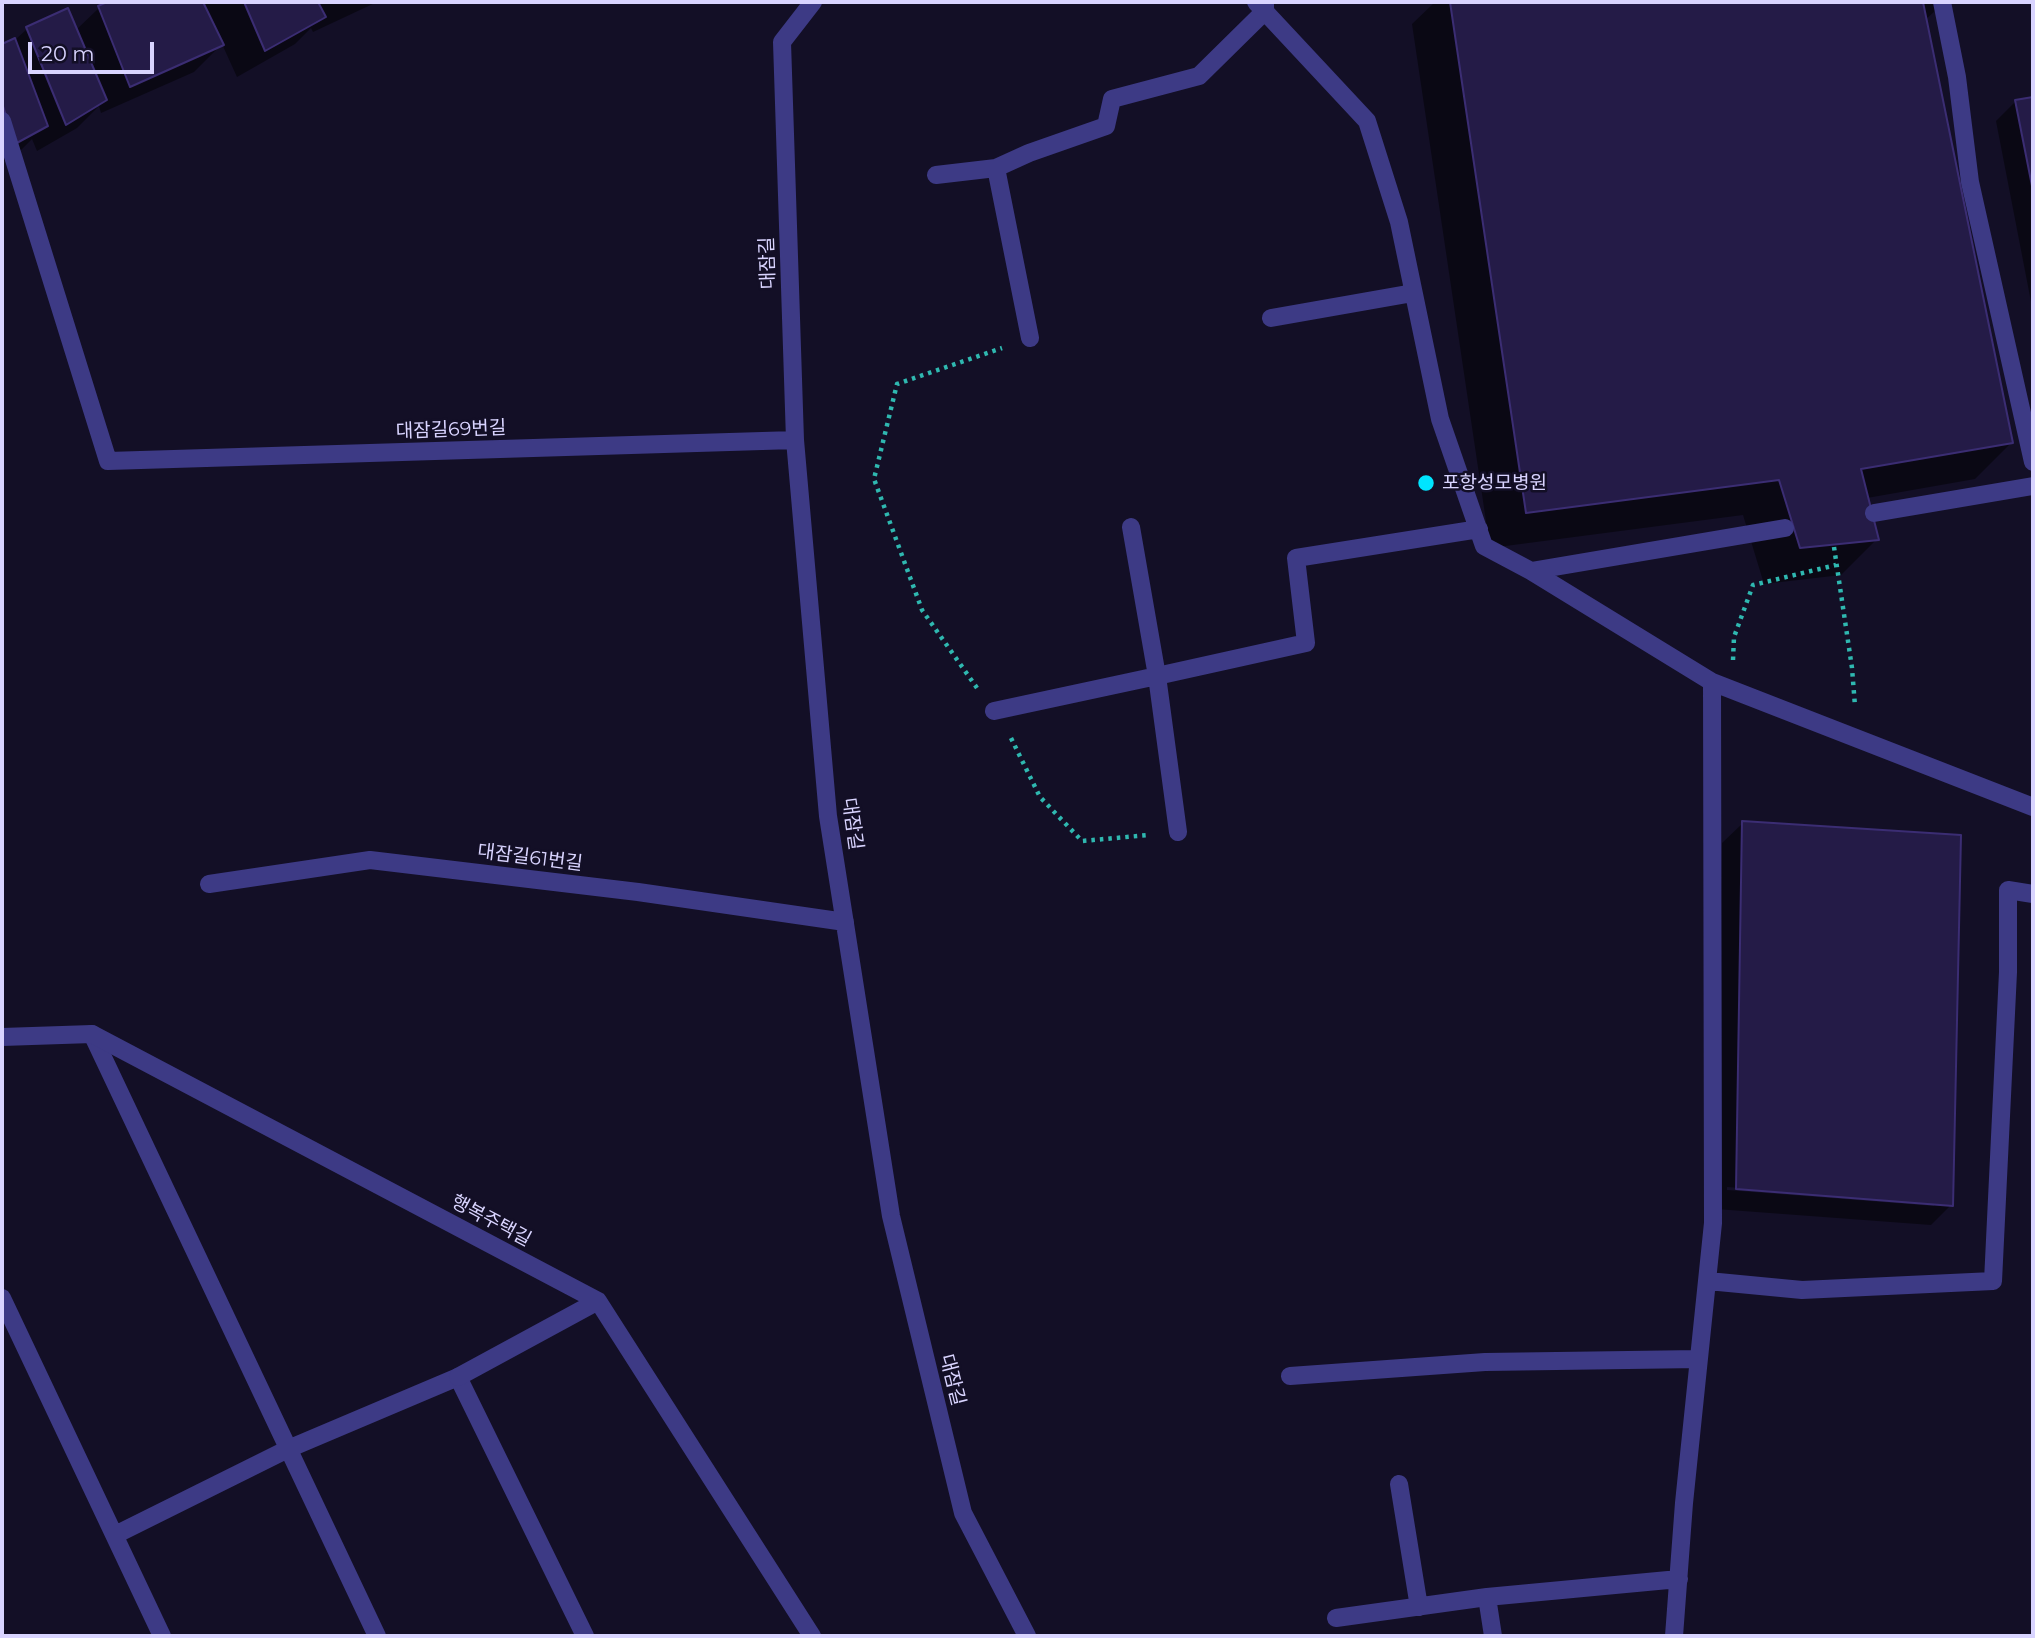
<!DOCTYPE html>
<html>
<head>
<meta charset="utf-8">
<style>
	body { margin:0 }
	#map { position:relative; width:2035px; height:1638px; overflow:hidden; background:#130f26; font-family:Montserrat,sans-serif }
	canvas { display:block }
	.frame { position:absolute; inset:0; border:4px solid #d9d4ff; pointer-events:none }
	.scale { position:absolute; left:28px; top:42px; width:126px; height:32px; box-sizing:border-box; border:4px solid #d9d4ff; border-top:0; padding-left:9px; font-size:21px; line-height:24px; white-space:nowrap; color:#d9d4ff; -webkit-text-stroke:5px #130f26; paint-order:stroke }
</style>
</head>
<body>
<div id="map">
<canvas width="2035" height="1638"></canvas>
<div class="frame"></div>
<div class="scale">20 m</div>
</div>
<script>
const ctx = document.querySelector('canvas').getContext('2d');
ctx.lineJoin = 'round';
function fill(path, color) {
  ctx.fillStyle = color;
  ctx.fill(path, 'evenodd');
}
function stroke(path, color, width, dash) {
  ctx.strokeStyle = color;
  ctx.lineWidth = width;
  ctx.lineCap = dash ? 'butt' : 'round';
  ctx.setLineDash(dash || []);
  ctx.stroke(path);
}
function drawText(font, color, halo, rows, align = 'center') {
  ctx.font = font + ' Montserrat,"Noto Sans KR",sans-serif';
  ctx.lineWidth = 5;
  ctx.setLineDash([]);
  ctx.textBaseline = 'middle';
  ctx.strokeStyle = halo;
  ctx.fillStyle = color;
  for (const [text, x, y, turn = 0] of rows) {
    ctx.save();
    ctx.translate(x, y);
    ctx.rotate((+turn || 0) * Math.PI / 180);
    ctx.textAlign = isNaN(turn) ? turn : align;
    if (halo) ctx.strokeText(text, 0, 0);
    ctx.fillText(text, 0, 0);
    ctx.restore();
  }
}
const shadow = new Path2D(`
	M111,2H377L313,32L311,28L295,44L237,77L222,44L194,72L101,113L99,106L77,128L37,151L32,139L17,154L2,162V46L15,40L27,29L67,10L76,30L99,8Z
	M1435,2H1945L1925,20L2011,443L1975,479L1867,498L1877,539L1841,575L1764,584L1743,515L1490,548L1412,24Z
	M2033,99V312L1996,121L2016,101Z
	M1743,823L1951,1205L1931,1225L1716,1209L1722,843ZM1727,1187L1934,1203V1206L1727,1190Z`);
const building = new Path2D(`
	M107,2H203L224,45L130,87L98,6Z
	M244,2H318L326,17L265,51Z
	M1450,2H1923L2013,443L1861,469L1879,540L1800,548L1779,480L1526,513Z
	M68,8L107,100L66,125L26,27Z
	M15,38L48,126L15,144L2,103V44Z
	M2033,97V191L2015,100Z
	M1742,821L1961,835L1953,1206L1736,1189Z`);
const path = new Path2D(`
	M1834,547L1852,668L1855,706
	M1733,660L1734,637L1753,585L1836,565
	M977,688L922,610L874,479L897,384L1002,348
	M1011,738L1040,797L1082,841L1149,835`);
const service = new Path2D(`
	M813,2L782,42L795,440L828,816L891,1216L963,1513L1027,1636
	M1256,2L1367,121L1399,222L1440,419L1484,546L1531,571L1712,682L2033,807
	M1942,2L1957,77L1970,182L2033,462
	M2,121L108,461L795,440
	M936,175L996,168
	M1271,318L1413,293
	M1030,338L996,168L1029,153L1106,126L1112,99L1199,76L1265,11V2
	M1874,513L2033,486
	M1531,571L1785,528
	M994,711L1157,676L1131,527
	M1178,832L1157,676L1306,643L1296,558L1479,529
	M209,884L370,860L638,892L845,922
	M92,1034L377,1636
	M1708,1281L1802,1290L1993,1281L2008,972V890L2033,894
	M2,1298L162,1636
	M1290,1376L1485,1362L1699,1359
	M1399,1484L1419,1607
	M115,1535L288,1449L458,1377L585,1636
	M1487,1597L1679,1579
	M1336,1618L1487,1597L1493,1636
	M1674,1636L1684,1503L1713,1223L1712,682`);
const minor = new Path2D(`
	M2,1037L92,1034L598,1301L812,1636
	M458,1377L598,1301`);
const markers = [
	[1426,483,9,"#00e5ff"]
];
const streetNames = [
	["대잠길",768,263,-92],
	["대잠길69번길",451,430,-2],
	["대잠길",852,824,82],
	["대잠길61번길",530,858,7],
	["행복주택길",491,1221,28],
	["대잠길",952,1380,76]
];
const poiNames = [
	["포항성모병원",1442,483]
];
fill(shadow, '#0007');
fill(building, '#241b47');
stroke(building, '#3b2d73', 2);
stroke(path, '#2fb8b0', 4.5, [3.5, 5]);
stroke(service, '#3d3a85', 18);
stroke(minor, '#3d3a85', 18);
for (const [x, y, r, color] of markers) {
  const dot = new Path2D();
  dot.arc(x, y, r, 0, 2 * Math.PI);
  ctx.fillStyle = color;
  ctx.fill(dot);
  stroke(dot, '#130f26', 2.5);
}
drawText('19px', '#d9d4ff', '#130f26', streetNames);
drawText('19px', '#d9d4ff', '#130f26', poiNames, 'left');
</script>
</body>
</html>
